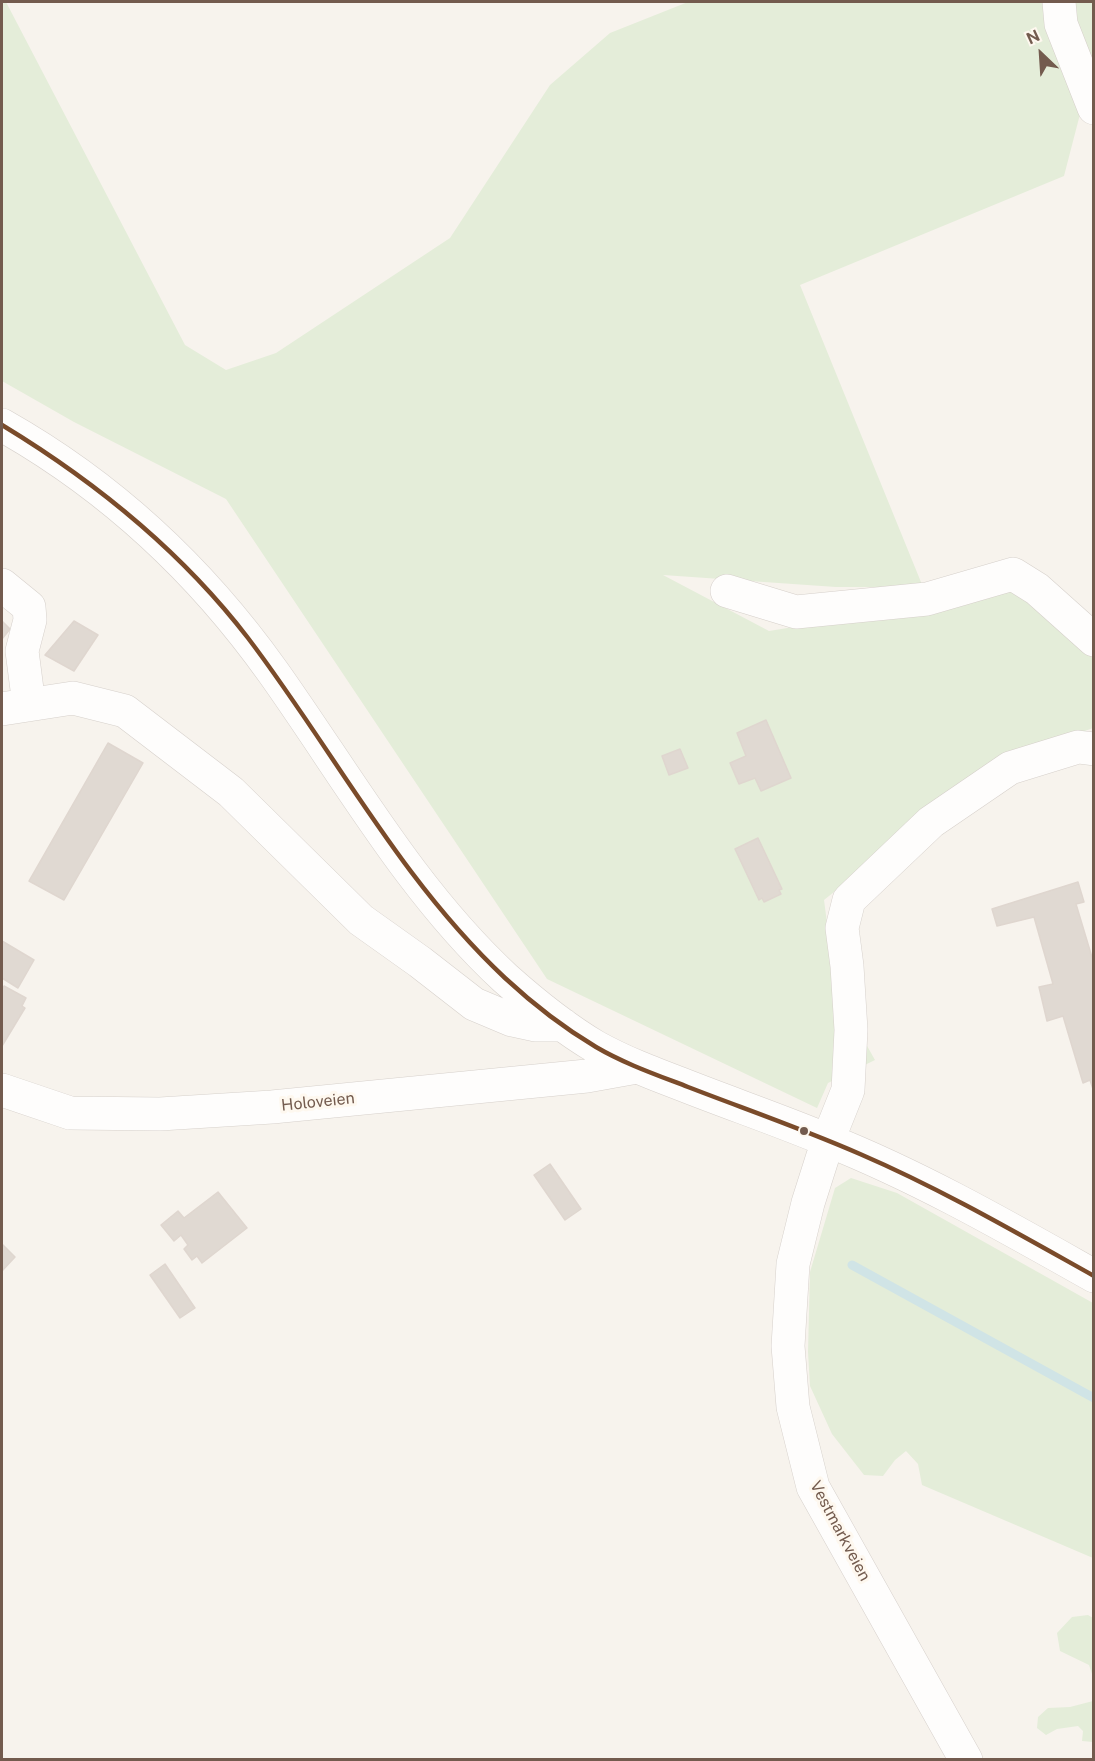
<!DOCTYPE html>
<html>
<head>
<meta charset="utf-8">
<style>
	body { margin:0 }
	#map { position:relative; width:1095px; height:1761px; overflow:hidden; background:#f7f3ed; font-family:"Public Sans",sans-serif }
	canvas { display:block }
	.frame { position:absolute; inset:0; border:3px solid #735b4e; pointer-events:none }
	.north { position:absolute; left:1011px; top:24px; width:60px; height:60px; -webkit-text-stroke:4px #fef8ef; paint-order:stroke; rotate:335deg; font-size:16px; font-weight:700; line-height:24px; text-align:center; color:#735b4e }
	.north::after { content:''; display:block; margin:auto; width:21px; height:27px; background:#735b4e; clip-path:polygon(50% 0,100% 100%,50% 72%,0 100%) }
</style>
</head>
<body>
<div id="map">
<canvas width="1095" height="1761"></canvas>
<div class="frame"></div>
<div class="north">N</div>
</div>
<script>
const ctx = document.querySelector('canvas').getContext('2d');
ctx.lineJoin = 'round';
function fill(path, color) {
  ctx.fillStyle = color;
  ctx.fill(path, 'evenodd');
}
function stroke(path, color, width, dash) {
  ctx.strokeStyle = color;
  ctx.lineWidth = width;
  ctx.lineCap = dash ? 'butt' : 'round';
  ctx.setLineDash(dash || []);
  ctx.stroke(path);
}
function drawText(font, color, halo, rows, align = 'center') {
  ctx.font = font + ' "Public Sans",sans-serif';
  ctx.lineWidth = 6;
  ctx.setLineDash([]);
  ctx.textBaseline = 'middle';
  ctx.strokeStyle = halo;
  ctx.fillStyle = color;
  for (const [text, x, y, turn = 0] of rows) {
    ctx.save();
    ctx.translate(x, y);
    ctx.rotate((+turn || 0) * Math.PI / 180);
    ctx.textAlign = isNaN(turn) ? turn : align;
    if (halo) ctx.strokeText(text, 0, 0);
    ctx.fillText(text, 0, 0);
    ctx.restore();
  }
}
const green = new Path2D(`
	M2,2H6L185,345L226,370L276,353L450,238L550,85L610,33L688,2H1093V64L1064,176L800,285L923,587H836L663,575L769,631L1015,591L1093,658V728L992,765L824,900L836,991L875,1060L828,1083L817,1108L547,979L226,499L74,422L2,381Z
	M851,1178L897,1193L1093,1303V1558L922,1485L918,1464L906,1451L895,1460L883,1476L864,1475L832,1434L810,1386L808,1352L810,1272L835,1188Z
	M1088,1615L1093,1618V1677L1089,1665L1060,1651L1057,1633L1072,1617Z
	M1093,1701V1742L1082,1741L1083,1731L1078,1726L1057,1729L1046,1735L1037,1728L1038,1717L1048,1708L1070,1707Z`);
const stream = new Path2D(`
	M852,1265L1094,1398`);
const building = new Path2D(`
	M2,621L10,629L2,639Z
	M74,621L98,635L74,671L45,655Z
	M766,720L791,778L761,791L755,778L739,784L730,763L746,756L737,733Z
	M108,743L143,763L64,900L29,881Z
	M680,749L688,768L669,775L662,756Z
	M758,838L782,889L779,890L781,894L764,902L762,898L759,900L735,849Z
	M1078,882L1084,902L1076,904L1094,964V1092L1090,1080L1083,1083L1063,1016L1047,1021L1039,987L1053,984L1034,917L997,926L992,909Z
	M2,941L34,960L18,988L2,978Z
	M4,986L26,998L22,1006L25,1008L2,1046V990Z
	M550,1164L581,1209L565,1220L534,1175Z
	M218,1192L247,1228L202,1263L197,1256L192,1260L184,1249L188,1245L181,1235L174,1241L161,1225L178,1211L184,1218Z
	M2,1244L15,1257L2,1271Z
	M165,1264L195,1308L180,1318L150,1275Z`);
const minor = new Path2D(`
	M1059,2L1061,24L1094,108
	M2,425C110,486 201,571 273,672C347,776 411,891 505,978C533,1003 564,1028 596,1047C623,1062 652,1073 681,1084C729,1103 779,1120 827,1140C920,1177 1007,1227 1094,1276
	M2,585L29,607L30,620L22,651L29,705
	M727,591L796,612L927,599L1013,574L1037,589L1094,640
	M2,709L73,698L125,711L231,792L361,920L420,962L474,1004L512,1020L535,1025H563
	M2,1090L70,1113L160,1114L272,1107L587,1076L637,1067
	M966,1760L813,1487L793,1407L788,1346L793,1264L808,1203L828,1140L848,1090L851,1030L847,966L842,928L849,900L931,822L1010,768L1078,747L1094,749`);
const bus1 = new Path2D(`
	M2,425C96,482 181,551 248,638C334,751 400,880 505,978C533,1004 564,1028 596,1047C625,1064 657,1075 688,1087C745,1109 803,1129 860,1154C941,1189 1017,1233 1094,1276`);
const markers = [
	[804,1131,5,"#735b4e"]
];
const streetNames = [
	["Holoveien",318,1102,-6],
	["Vestmarkveien",840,1531,62]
];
fill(green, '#e4edd9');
stroke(stream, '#d0e4e6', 9);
fill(building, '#e0d9d2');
stroke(building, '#dfd6cf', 1.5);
stroke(minor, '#d6d0cb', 34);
stroke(minor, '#fefdfc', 33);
stroke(bus1, '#7a4b2a', 4.5);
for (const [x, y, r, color] of markers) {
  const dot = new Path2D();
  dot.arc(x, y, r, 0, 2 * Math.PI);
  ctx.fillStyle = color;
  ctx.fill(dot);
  stroke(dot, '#fef8ef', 2);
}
drawText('16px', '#735b4e', '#fef8ef', streetNames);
</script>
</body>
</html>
